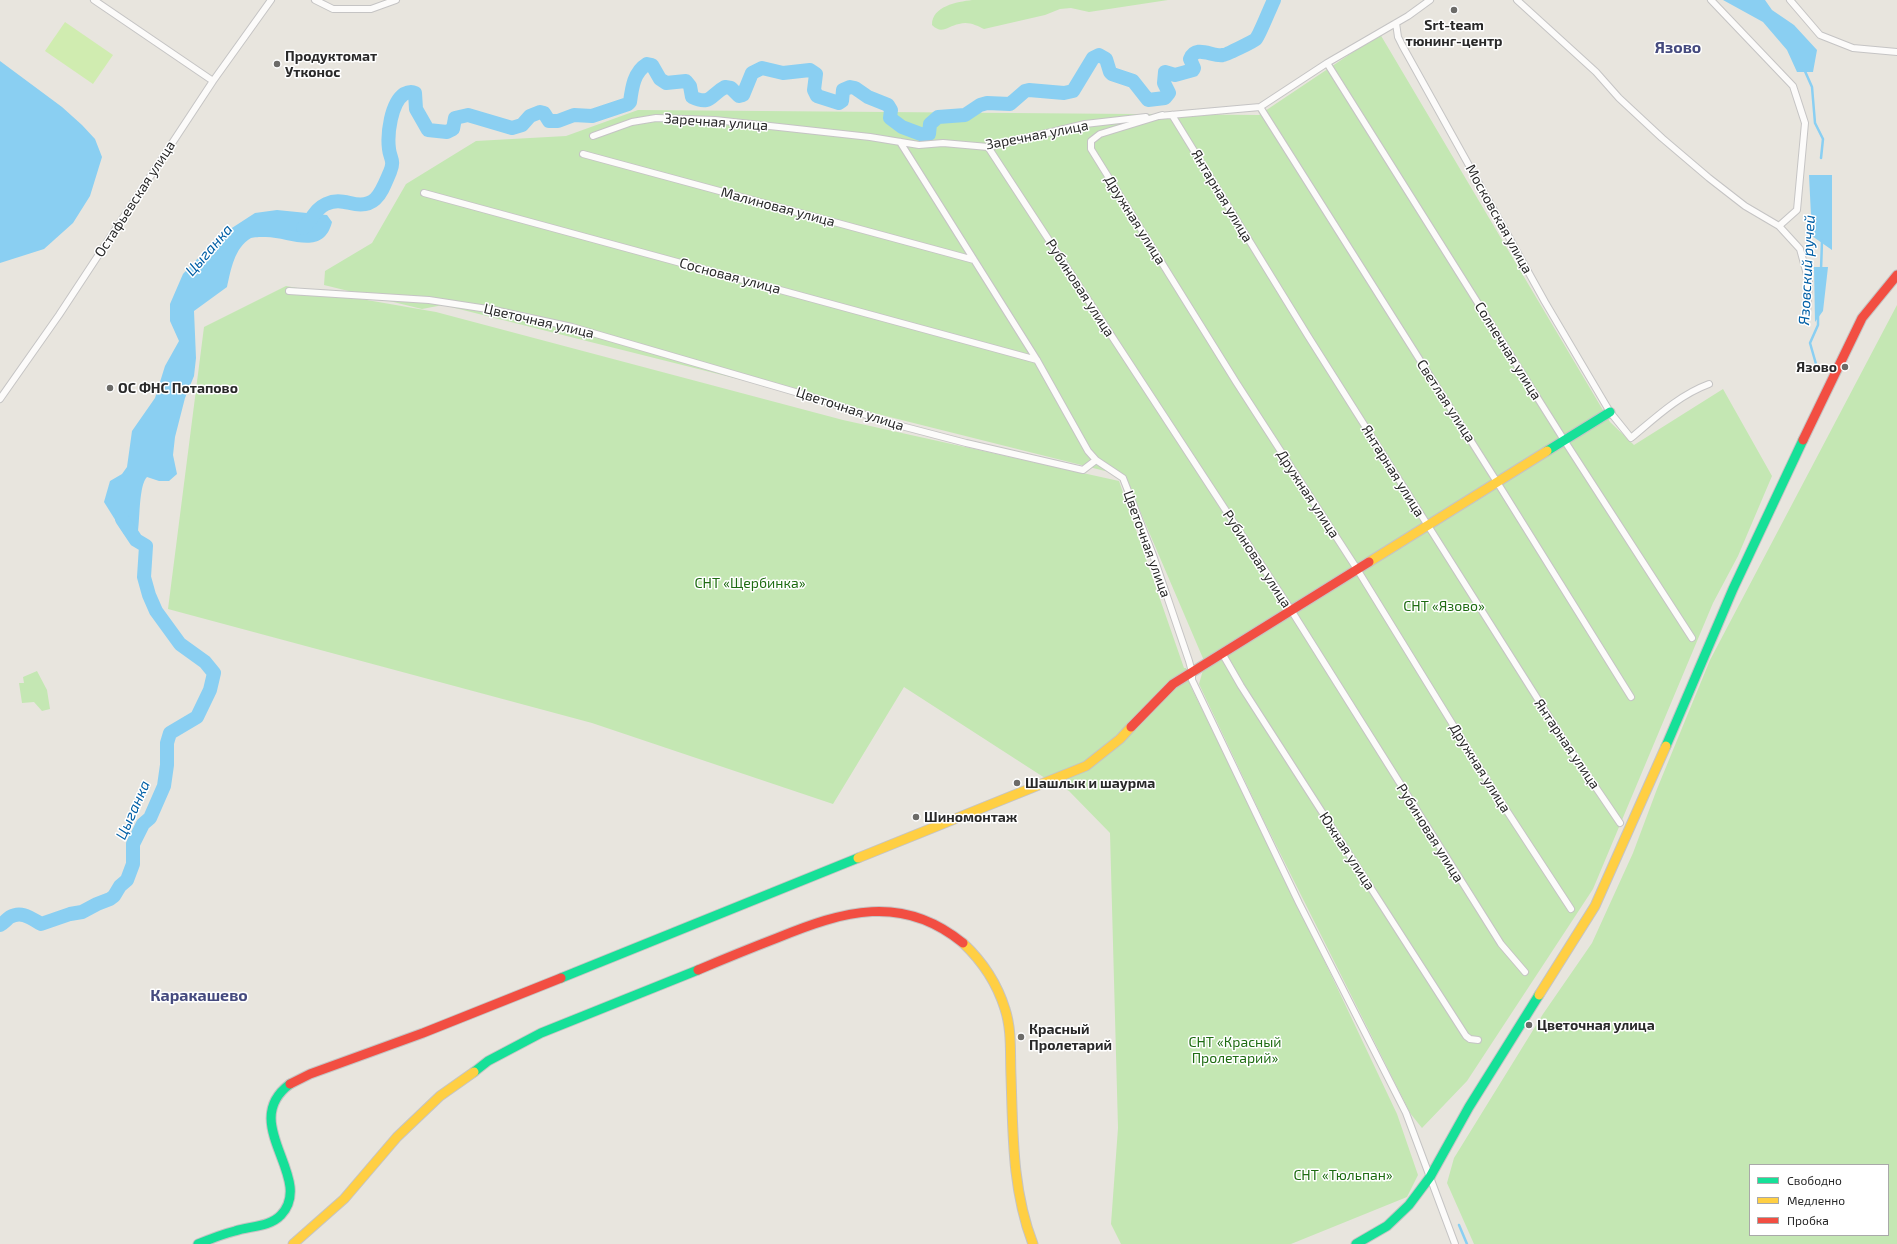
<!DOCTYPE html>
<html>
<head>
<meta charset="utf-8">
<style>
	body { margin:0 }
	#map { position:relative; width:1897px; height:1244px; overflow:hidden; background:#e8e5de; font-family:"Exo 2",sans-serif }
	canvas { display:block }
	.legend { position:absolute; left:1749px; top:1164px; width:140px; height:72px; box-sizing:border-box; background:#fff; border:1px solid #a9a9a9; margin:0; padding:5px 7px; list-style:none; font-size:12px; color:#292929 }
	.legend li { display:flex; align-items:center; gap:8px; height:20px }
	.legend b { width:20px; border:1px solid #a9a9a9 }
</style>
</head>
<body>
<div id="map">
<canvas width="1897" height="1244"></canvas>
<ul class="legend">
<li><b style="height:5px;background:#16e098"></b>Свободно</li>
<li><b style="height:5px;background:#ffcf43"></b>Медленно</li>
<li><b style="height:5px;background:#f24e42"></b>Пробка</li>
</ul>
</div>
<script>
const ctx = document.querySelector('canvas').getContext('2d');
ctx.lineJoin = 'round';
function fill(path, color) {
  ctx.fillStyle = color;
  ctx.fill(path, 'evenodd');
}
function stroke(path, color, width, dash) {
  ctx.strokeStyle = color;
  ctx.lineWidth = width;
  ctx.lineCap = dash ? 'butt' : 'round';
  ctx.setLineDash(dash || []);
  ctx.stroke(path);
}
function drawText(font, color, halo, rows, align = 'center') {
  ctx.font = font + ' "Exo 2",sans-serif';
  ctx.lineWidth = 3;
  ctx.setLineDash([]);
  ctx.textBaseline = 'middle';
  ctx.strokeStyle = halo;
  ctx.fillStyle = color;
  for (const [text, x, y, turn = 0] of rows) {
    ctx.save();
    ctx.translate(x, y);
    ctx.rotate((+turn || 0) * Math.PI / 180);
    ctx.textAlign = isNaN(turn) ? turn : align;
    if (halo) ctx.strokeText(text, 0, 0);
    ctx.fillText(text, 0, 0);
    ctx.restore();
  }
}
const green = new Path2D(`
	M972,0H1168L1089,12L1071,8L1060,9L1045,15L984,29C976,25 968,21 959,24C948,26 942,35 932,25C932,6 957,2 972,0Z
	M1380,34L1610,422L1634,445L1723,389L1772,476L1738,556L1713,603L1593,889L1467,1081L1422,1128L1410,1113L1263,819L1199,684L1205,663L1125,476L443,305L422,309L324,285L325,271L372,243L406,184L476,141L566,136L638,110L1259,115Z
	M286,286L436,312L843,420L1119,481L1184,668H1186L1191,687L1298,905L1397,1114L1418,1175L1407,1197L1291,1244H1121L1111,1224L1118,1128L1110,833L1069,791L1048,780L904,687L833,804L592,723L168,609L204,327Z
	M1897,305V1244H1474L1447,1183L1454,1158L1543,1014L1592,943L1633,853L1657,789L1710,660ZM1750,1165H1888V1235H1750Z
	M37,671L47,690L50,709L42,711L34,702L22,703L19,683H24L23,677Z`);
const pitch = new Path2D(`
	M65,22L113,55L93,84L45,51Z`);
const water = new Path2D(`
	M1723,0H1765L1772,10L1794,25L1817,50L1813,72H1797L1787,50L1763,22Z
	M0,61L62,107L82,125L95,139L102,157L90,196L73,223L44,249L0,263Z
	M1809,175H1832V250L1812,236Z
	M277,210L327,215L332,222C323,258 288,236 264,237C260,237 254,237 251,238C234,248 231,270 227,287L194,311L196,358L194,376L185,398L175,437L173,455L177,474L169,481H159L147,477C139,485 140,517 138,531L132,535L124,534L104,502L110,481L122,474L127,467L132,431L155,398L165,366L179,341L170,321V304L183,274L218,237L255,213Z
	M1814,267H1828L1823,311L1815,322Z`);
const stream = new Path2D(`
	M1804,69L1812,87L1815,123L1823,139L1821,158
	M1821,270L1822,241
	M1816,364L1810,343L1818,325V315
	M1459,1225L1467,1244`);
const river = new Path2D(`
	M303,228C312,220 315,209 326,204C335,200 341,201 350,203C376,210 381,193 390,172C395,160 390,159 389,149C387,134 391,103 404,94C408,92 411,91 415,93L416,109L428,130L447,132L453,129L455,118L468,115L512,128L522,125L530,116L540,112L544,113L549,121H558L574,115L592,116L628,104L630,102C632,87 634,72 647,64L652,65L660,79L666,83L686,81L690,86L692,97C711,106 710,95 725,87L731,88L739,96L743,95L752,73L762,68L783,73L810,70L816,74L814,90L817,96L839,103L842,101L843,90L850,87L855,88L868,97L888,105L891,110L890,118L902,127L926,136L929,134L930,124L938,117L965,115L980,105L987,103L1010,104L1025,91L1029,90L1064,93L1073,91L1093,58L1099,55L1106,59L1110,72L1112,74L1133,81L1148,100L1165,98L1169,93L1164,83L1165,72L1175,75L1193,70L1194,68L1190,59C1196,44 1212,57 1223,55C1226,55 1254,41 1256,39C1260,34 1270,8 1274,0
	M0,925C4,923 7,919 10,917C22,910 32,919 41,924L70,914L82,912L97,904L110,899L114,896L120,886L127,880L133,864V844L143,824L150,818L164,786L167,765V743L170,733L197,717L210,690L214,673L205,662L180,644L156,611L149,595L144,577L146,546L136,540L122,519`);
const street = new Path2D(`
	M94,0L213,81
	M315,0L333,9H371L396,0
	M1517,0L1596,72L1619,98L1662,138L1709,178L1745,206L1779,226L1800,249L1809,282L1807,312
	M1711,0L1793,86L1805,123L1797,210L1779,226
	M1790,0L1820,35L1853,48L1897,52
	M1396,23L1398,37L1402,45L1545,302L1610,412L1631,438C1655,418 1679,395 1709,384
	M1327,63L1564,440L1692,638
	M1260,107L1497,482L1631,697
	M1162,115L1100,134L1091,141V149L1236,382L1357,569L1490,785L1571,909
	M1172,115L1308,336L1563,739L1620,823
	M1159,116L1260,107L1327,63L1408,16L1430,0
	M593,136L632,122L656,118L715,120L870,137L919,145L943,143L988,147L1085,124L1146,117
	M900,142L1037,360L1088,451L1096,460L1123,478L1153,555L1189,661L1192,672V680L1299,903L1406,1113L1455,1244
	M988,147L1291,610L1501,944L1525,972
	M583,154L974,260
	M424,193L1037,360
	M289,291L429,300L494,310L572,327L809,396L890,423L966,443L1083,470L1096,460
	M0,399L59,315L213,81L271,0
	M1222,653L1241,686L1466,1036L1470,1039L1478,1040`);
const fast = new Path2D(`
	M1547,451L1610,412
	M1666,746L1733,589L1803,440
	M561,978L858,858
	M474,1072L488,1061L541,1033L698,970
	M198,1244C210,1239 223,1234 235,1231C250,1226 270,1227 281,1215C316,1178 237,1123 290,1084
	M1356,1244L1387,1226L1409,1205L1430,1177L1469,1107L1539,995`);
const slow = new Path2D(`
	M1369,562L1547,451
	M858,858L1086,766L1120,739L1131,727
	M963,943C982,961 997,983 1005,1009C1012,1030 1010,1053 1011,1076C1013,1133 1012,1190 1033,1244
	M1539,995L1595,906L1666,746
	M293,1244L344,1199L397,1137L440,1096L474,1072`);
const jam = new Path2D(`
	M1803,440L1862,318L1897,275
	M1131,727L1173,684L1369,562
	M698,970C724,959 751,948 777,938C843,911 902,893 963,943
	M290,1084L310,1074L423,1033L561,978`);
const markers = [
	[1454,10,4,"#6c6b68"],
	[277,64,4,"#6c6b68"],
	[1845,367,4,"#6c6b68"],
	[110,388,4,"#6c6b68"],
	[1017,783,4,"#6c6b68"],
	[916,817,4,"#6c6b68"],
	[1529,1025,4,"#6c6b68"],
	[1021,1037,4,"#6c6b68"]
];
const poiNames = [
	["Srt-team",1454,25,"center"],
	["тюнинг-центр",1454,41,"center"],
	["Продуктомат",285,56],
	["Утконос",285,72],
	["Язово",1837,367,"right"],
	["ОС ФНС Потапово",118,388],
	["Шашлык и шаурма",1025,783],
	["Шиномонтаж",924,817],
	["Цветочная улица",1537,1025],
	["Красный",1029,1029],
	["Пролетарий",1029,1045]
];
const streetNames = [
	["Заречная улица",716,122,4],
	["Заречная улица",1037,135,-11],
	["Янтарная улица",1222,196,59],
	["Остафьевская улица",135,199,-57],
	["Малиновая улица",778,207,15],
	["Московская улица",1499,219,61],
	["Дружная улица",1135,220,58],
	["Сосновая улица",730,276,15],
	["Рубиновая улица",1080,288,57],
	["Цветочная улица",539,321,13],
	["Солнечная улица",1508,351,58],
	["Светлая улица",1446,401,57],
	["Цветочная улица",850,409,18],
	["Янтарная улица",1393,471,58],
	["Дружная улица",1308,494,57],
	["Цветочная улица",1147,544,70],
	["Рубиновая улица",1257,559,57],
	["Янтарная улица",1567,744,56],
	["Дружная улица",1480,768,58],
	["Рубиновая улица",1430,833,58],
	["Южная улица",1347,851,57]
];
const parkNames = [
	["СНТ «Щербинка»",750,583],
	["СНТ «Язово»",1444,606],
	["СНТ «Красный",1235,1042],
	["Пролетарий»",1235,1058],
	["СНТ «Тюльпан»",1343,1175]
];
const waterNames = [
	["Цыганка",209,250,-49],
	["Язовский ручей",1807,270,-87],
	["Цыганка",133,810,-66]
];
const quarterNames = [
	["Язово",1678,48],
	["Каракашево",199,996]
];
fill(green, '#c4e7b3');
fill(pitch, '#d0ecb0');
fill(water, '#8acff2');
stroke(stream, '#8acff2', 2.5);
stroke(river, '#8acff2', 14);
stroke(street, '#c5c4c4', 8);
stroke(fast, '#c5c4c4', 11);
stroke(slow, '#c5c4c4', 11);
stroke(jam, '#c5c4c4', 11);
stroke(street, '#fcfbfa', 6);
stroke(fast, '#16e098', 9);
stroke(slow, '#ffcf43', 9);
stroke(jam, '#f24e42', 9);
for (const [x, y, r, color] of markers) {
  const dot = new Path2D();
  dot.arc(x, y, r, 0, 2 * Math.PI);
  ctx.fillStyle = color;
  ctx.fill(dot);
  stroke(dot, '#fff', 1.5);
}
drawText('bold 14px', '#292929', '#fff', poiNames, 'left');
drawText('14px', '#292929', '#fff', streetNames);
drawText('14px', '#1e6c12', '#fff', parkNames);
drawText('italic 15px', '#005fa6', '#fff', waterNames);
drawText('bold 16px', '#454a7e', '#fff', quarterNames);
</script>
</body>
</html>
